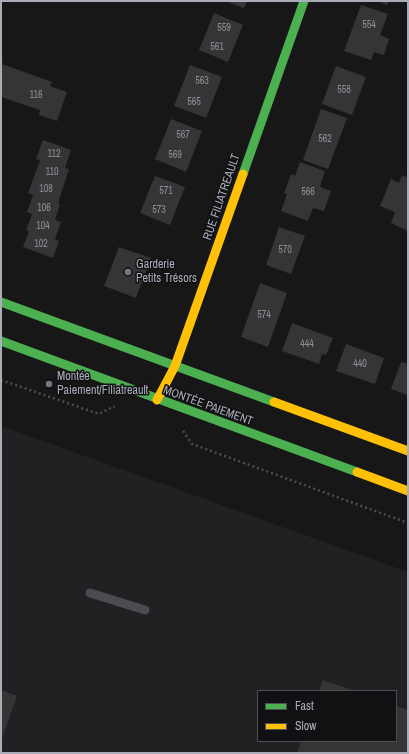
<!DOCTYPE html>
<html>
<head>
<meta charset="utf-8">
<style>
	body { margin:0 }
	#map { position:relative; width:409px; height:754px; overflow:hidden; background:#171717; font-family:"Archivo Narrow",sans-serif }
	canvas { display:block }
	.frame { position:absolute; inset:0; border:2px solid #a8adb8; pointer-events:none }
	.legend { position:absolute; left:257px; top:690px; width:140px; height:52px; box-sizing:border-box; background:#111113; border:1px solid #4d4f55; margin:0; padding:5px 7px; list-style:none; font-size:12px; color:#a8adb8 }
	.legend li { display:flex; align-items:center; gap:8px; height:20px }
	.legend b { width:20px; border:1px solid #4d4f55 }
</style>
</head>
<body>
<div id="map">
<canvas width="409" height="754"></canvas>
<div class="frame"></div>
<ul class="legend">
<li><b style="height:5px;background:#4caf50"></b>Fast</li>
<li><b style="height:5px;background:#ffc107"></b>Slow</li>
</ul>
</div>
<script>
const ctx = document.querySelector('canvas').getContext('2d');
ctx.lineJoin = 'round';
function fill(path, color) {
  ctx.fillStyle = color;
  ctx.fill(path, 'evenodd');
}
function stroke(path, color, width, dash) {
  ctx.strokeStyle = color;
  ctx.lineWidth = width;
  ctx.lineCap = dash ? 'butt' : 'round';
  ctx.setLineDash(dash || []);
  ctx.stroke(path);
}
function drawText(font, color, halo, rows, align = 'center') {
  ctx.font = font + ' "Archivo Narrow",sans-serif';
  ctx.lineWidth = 3;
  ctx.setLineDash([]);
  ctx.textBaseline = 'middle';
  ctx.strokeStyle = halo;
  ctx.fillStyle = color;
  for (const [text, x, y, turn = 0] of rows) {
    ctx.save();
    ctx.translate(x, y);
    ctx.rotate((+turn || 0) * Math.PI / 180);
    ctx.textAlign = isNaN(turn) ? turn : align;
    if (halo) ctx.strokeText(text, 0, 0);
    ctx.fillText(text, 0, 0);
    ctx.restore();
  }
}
const built = new Path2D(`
	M1,426L408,572V753H1ZM258,691H396V741H258Z`);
const building = new Path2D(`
	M225,1H247L244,8Z
	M377,1H389L387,5Z
	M361,5L388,14L380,35L389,39L384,55L374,52L371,60L344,51Z
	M214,13L243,25L228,62L199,50Z
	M1,59L3,60L2,64L52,82L50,86L67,92L57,121L39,115L40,110L1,97Z
	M190,65L222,77L206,118L174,106Z
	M336,66L366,77L352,115L322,104Z
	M321,109L347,118L328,169L303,160Z
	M171,119L202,131L186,172L155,159Z
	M43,140L71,150L65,168L69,169L58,203L60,204L55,220L61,222L55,239L59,241L53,258L23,247L29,231L26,230L32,214L27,212L33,195L28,193L40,160L36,159Z
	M300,162L325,171L320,187L331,191L324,211L313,208L308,221L281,211L287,194L284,193L291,174L295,176Z
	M402,175L408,178V231L391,223L395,212L380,206L391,179L399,183Z
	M155,176L185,187L170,225L140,213Z
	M279,227L305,236L291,274L266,265Z
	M119,247L151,258L136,298L104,286Z
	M260,283L287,293L268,347L241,337Z
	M292,323L333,338L326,355L322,354L319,364L282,351Z
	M346,344L384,358L375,384L336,371Z
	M401,362L408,364V395L391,389Z
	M323,680L354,691H319Z
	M1,690L17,696L1,741Z
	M396,706L408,710V753H297L301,741H396Z`);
const path = new Path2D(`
	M1,380L99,414L113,407H115
	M183,431L192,444L408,523`);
const lane = new Path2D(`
	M90,593L145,610`);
const fast = new Path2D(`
	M243,174L304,1
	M1,302L274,402
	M1,341L357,472`);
const slow = new Path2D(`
	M157,400L175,366L243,174
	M274,402L408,451
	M357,472L408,491`);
const markers = [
	[128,272,4,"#757880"],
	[49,384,4,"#757880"]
];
const numberNames = [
	["554",369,25],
	["559",224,28],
	["561",217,47],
	["563",202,81],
	["558",344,90],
	["116",36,95],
	["565",194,102],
	["567",183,135],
	["562",325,139],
	["112",54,154],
	["569",175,155],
	["110",52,172],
	["108",46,189],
	["571",166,191],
	["566",308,192],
	["106",44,208],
	["573",159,210],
	["104",43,226],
	["102",41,244],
	["570",285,250],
	["574",264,315],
	["444",307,344],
	["440",360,364]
];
const streetNames = [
	["RUE FILIATREAULT",222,197,-71],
	["MONTÉE PAIEMENT",208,406,20]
];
const poiNames = [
	["Garderie",136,265],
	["Petits Trésors",136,279],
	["Montée",57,377],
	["Paiement/Filiatreault",57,391]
];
fill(built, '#212123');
fill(building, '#353536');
stroke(path, '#4d4e52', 2.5, [2, 3]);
stroke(lane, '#4b4c50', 9);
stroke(fast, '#4caf50', 9);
stroke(slow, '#ffc107', 9);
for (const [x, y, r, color] of markers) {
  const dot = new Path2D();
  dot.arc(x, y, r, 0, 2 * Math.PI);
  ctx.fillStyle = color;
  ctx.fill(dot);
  stroke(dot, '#111113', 1.5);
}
drawText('10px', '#8b8f98', null, numberNames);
drawText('12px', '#a8adb8', '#111113', streetNames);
drawText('12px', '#a8adb8', '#111113', poiNames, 'left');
</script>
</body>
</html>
